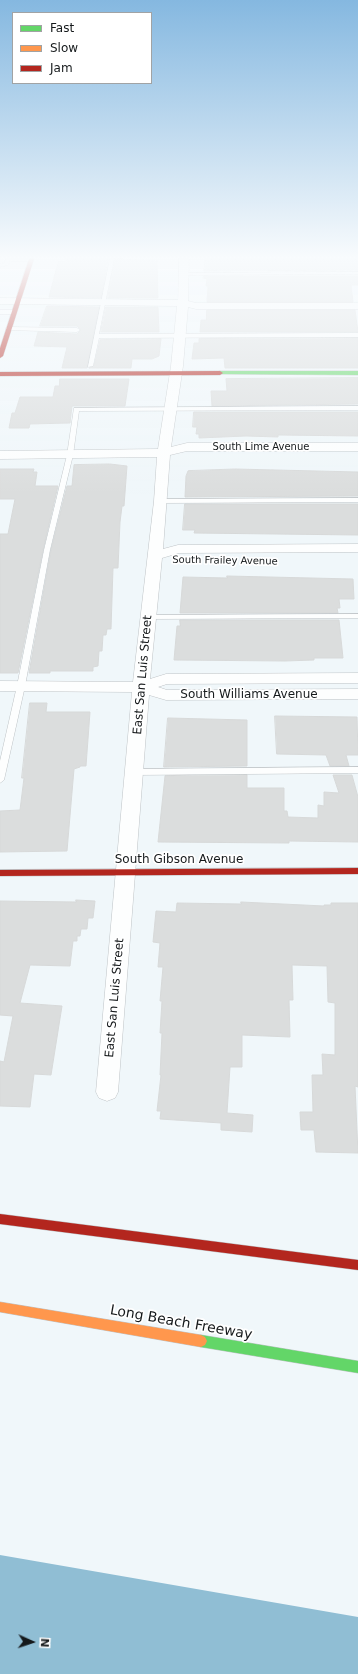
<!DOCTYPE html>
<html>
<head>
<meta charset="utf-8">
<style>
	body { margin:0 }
	#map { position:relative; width:358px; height:1674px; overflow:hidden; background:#f0f7fa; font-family:"DejaVu Sans",sans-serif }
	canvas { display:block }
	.legend { position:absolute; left:12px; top:12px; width:140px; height:72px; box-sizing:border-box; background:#fff; border:1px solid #a1a3a4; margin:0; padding:5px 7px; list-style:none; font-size:12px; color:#15191b }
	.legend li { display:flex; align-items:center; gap:8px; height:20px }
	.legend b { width:20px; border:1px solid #a1a3a4 }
	.north { position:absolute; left:12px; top:1622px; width:40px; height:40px; -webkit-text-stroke:3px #fff; paint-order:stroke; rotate:93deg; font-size:11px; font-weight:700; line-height:16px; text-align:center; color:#15191b }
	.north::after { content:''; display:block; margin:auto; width:14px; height:18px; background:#15191b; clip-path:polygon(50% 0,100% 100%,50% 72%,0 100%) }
</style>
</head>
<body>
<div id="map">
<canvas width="358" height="1674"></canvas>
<ul class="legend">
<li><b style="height:5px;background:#63d668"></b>Fast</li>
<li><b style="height:5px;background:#ff974d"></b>Slow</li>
<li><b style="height:5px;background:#b3261e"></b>Jam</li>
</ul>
<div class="north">N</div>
</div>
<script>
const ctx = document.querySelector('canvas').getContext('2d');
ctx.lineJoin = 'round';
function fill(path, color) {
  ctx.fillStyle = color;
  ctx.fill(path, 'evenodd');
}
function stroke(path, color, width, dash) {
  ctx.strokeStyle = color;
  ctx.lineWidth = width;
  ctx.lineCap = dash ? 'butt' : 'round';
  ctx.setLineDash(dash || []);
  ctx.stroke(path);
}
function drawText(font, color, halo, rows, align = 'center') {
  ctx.font = font + ' "DejaVu Sans",sans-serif';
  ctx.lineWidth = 3.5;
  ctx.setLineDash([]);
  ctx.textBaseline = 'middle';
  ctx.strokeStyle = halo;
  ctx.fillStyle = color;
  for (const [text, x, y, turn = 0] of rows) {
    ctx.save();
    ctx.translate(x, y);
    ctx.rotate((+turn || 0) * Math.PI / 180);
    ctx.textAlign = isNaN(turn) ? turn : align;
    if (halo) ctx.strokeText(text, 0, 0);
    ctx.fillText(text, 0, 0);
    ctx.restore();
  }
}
const water = new Path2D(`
	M0,1555L358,1617V1674H0Z`);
const building = new Path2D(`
	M66,259H108L101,298L49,297L58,262H66Z
	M115,259L157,261L158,298H108Z
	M206,259H358V270L204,271Z
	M204,276H358V285H351L353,302H207L208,286H206L207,279L203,278Z
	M47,306L99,307L87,368H62L67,347L34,346L38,332L77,334L81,330L77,326H40Z
	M106,307H158L159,332H101Z
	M207,310H355L358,332H200L201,320H206Z
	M358,338V368H225L224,358L192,359L194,343H199V339Z
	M161,339L159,356L152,359H132L131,368H89L94,366L100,340Z
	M358,378V404L212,406L211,391H227L226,379Z
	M60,379H129L125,406H72L70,423L30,424L29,428H9L12,413H15L20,397H53L55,386H59Z
	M194,412H358V436L278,435V437L246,436L199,438V434H196L197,427H193Z
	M110,464L127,466L124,506H122L120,522L118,568H113L111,629H107L106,635H103L102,651H99L98,666L93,667V671H50V673H29L51,550L67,486H72L74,465Z
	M0,469H34L33,472H37L35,486H58L43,550L18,673H0V534H8L15,499H0Z
	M235,469L358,472V496L185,497L186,476L188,471Z
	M185,504H358V535L194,533L195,530H183Z
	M227,576L353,579L354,599H339L340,608H337L338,613H180L183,577L227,578Z
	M180,620H339L343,658H314V660L285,661L174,660L177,626H180Z
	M30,703H47L46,712H90L86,766H80V767L74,769L67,851L0,852V811L20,810L24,778H22Z
	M275,716L357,717L358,755H346L349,766H330L326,755L277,754Z
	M168,718L247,720V766L164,767Z
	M247,775V788H284V811H287L288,817L318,818V805L324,806V792L339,793L333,775H352L358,797V842L289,841V843L158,842L165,776Z
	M76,900L95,901L93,918H88L87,929H81L80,936H77V941H73L70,966L30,965L20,1003L62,1006L51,1075L34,1074L30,1107L0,1106V1061L4,1062L13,1016L0,1015V901L76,902Z
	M241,902L324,906V905H331V903H358V1087L355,1086L358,1153L316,1152L314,1130H301L300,1112H313L312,1075H323L322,1054L335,1055V1003L328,1002L327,966L292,965L293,1000H289L290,1037L242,1035V1067H230L227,1113L253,1115L252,1132L221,1130V1123L160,1119L161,1111H157L161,1075H160L162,1033H160L162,1001H160L163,967H158L160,943L153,942L156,911L176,912L177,903L241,904Z`);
const lane = new Path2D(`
	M6,259H34V260L32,261H10L8,265L0,267V264L4,263Z
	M110,259H114L99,334L358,333V337L99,338L93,366L88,367Z
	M358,272V274L183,275L181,274L183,273Z
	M0,310H14L17,312L14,314H0Z
	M8,327L77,328L80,330L77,332L6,330V328Z
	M358,406V410L79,411L73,455L50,550L25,686L4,780L0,783V761L17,686L44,550L67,455L74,408Z
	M358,498V502L161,503L158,501L161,499Z
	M358,614V618L148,619L144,617L148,615Z
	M358,767V773L134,775L130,772L134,769Z`);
const street = new Path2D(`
	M179,259H189L188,301L196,303H358V309H196L188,307L183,366L171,447L187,443H358V451H187L170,455L163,549L178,545L358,544V552L179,553L162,558L150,679L166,674L358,673V683L167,684L158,687L167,690L358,689V699L166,700L149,695L118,1092L115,1098L107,1101L99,1098L96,1092L132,692L0,691V681L133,682L154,501L157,457L0,459V451L158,449L171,366L177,306L0,304V298L178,300Z`);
const fast = new Path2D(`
	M220,371H358V375L218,374L217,373Z
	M201,1335L358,1361V1373L201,1347L197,1345L195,1341L197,1337Z`);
const slow = new Path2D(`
	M0,1302L201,1335L205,1337L207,1341L205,1345L201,1347L0,1312Z`);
const jam = new Path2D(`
	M29,259H34L3,356L0,358V348Z
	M0,372L220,371L223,373L220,375L0,376Z
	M358,868V874L0,876V870Z
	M0,1214L358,1260V1270L0,1224Z`);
const farStreetnames = [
	["South Lime Avenue",261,447],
	["South Frailey Avenue",225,561,1]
];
const streetNames = [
	["East San Luis Street",143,675,-85],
	["South Williams Avenue",249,695],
	["South Gibson Avenue",179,860],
	["East San Luis Street",115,998,-85]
];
const nearStreetnames = [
	["Long Beach Freeway",181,1323,10]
];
fill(water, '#90bed4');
fill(building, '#dbdddd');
stroke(building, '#d7d9d9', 1);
stroke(lane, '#bec3c6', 1);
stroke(street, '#bec3c6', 1);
stroke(fast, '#bec3c6', 1);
stroke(slow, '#bec3c6', 1);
stroke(jam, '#bec3c6', 1);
fill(lane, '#fdfefe');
fill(street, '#fdfefe');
fill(fast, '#63d668');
fill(slow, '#ff974d');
fill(jam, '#b3261e');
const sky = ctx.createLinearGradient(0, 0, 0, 494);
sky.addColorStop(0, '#85b8e0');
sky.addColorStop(0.52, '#f8fbfd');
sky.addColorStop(1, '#f8fbfd00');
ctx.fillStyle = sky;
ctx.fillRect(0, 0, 358, 494);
drawText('10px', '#15191b', '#fff', farStreetnames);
drawText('12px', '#15191b', '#fff', streetNames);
drawText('14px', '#15191b', '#fff', nearStreetnames);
</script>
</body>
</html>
